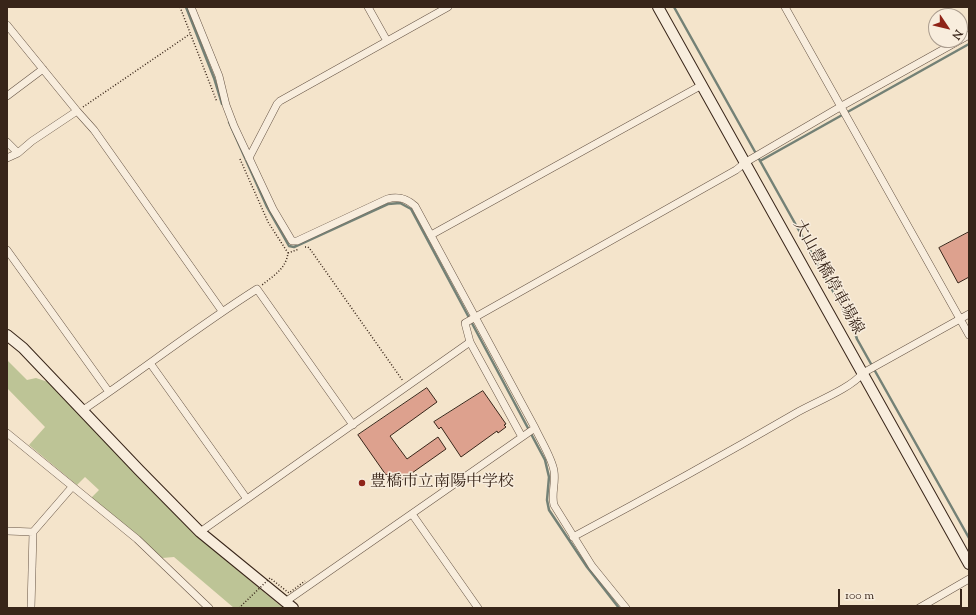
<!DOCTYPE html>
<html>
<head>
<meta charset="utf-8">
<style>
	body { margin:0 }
	#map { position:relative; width:976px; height:615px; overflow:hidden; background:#f4e4cb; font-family:"Sorts Mill Goudy",serif }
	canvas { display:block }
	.frame { position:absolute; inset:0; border:8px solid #382519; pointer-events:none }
	.north { position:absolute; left:928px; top:8px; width:40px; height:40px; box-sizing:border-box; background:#f8eddd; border:1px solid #ab9d8f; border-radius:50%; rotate:125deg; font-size:11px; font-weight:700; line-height:16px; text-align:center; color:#382519 }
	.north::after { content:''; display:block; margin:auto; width:14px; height:18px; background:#8f2418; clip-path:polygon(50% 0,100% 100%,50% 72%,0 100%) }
	.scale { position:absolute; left:838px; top:589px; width:124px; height:18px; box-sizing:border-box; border:2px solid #382519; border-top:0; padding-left:5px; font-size:12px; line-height:14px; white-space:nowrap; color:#382519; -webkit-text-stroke:3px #f8eddd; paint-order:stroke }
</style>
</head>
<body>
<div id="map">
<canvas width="976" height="615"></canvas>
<div class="frame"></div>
<div class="north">N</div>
<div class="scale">100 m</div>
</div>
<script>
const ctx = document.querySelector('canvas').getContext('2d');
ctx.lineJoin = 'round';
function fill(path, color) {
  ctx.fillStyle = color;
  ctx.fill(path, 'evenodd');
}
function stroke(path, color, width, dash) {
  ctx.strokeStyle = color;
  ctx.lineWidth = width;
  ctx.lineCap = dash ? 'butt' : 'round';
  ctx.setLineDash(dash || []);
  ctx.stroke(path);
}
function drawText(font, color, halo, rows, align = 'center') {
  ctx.font = font + ' "Sorts Mill Goudy","Noto Serif JP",serif';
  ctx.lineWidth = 3;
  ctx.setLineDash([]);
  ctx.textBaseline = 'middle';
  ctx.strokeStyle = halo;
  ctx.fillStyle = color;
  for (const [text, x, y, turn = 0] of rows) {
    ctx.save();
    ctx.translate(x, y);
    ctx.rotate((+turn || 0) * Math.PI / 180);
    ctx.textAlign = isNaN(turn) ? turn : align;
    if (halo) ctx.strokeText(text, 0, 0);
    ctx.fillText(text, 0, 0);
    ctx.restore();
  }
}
const green = new Path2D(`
	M7,360L27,380L36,378L48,382L193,533L283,608H234L174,557L162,558L128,527L90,499L99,490L85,477L77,485L29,445L45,427L7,388Z`);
const stream = new Path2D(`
	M186,7L214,78L222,104
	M674,7L853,327L857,339L969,538
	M229,122L267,207L289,246L294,247L388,204L400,203L411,209L545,460L549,477L547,500L549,510L587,567L619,608
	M760,161L969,44`);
const building = new Path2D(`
	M969,232V277L958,283L939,248Z
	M427,388L437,402L390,436L407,459L438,437L446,449L395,485L387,474L386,475L358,435Z
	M483,391L506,424L504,425L506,427L498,433L497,431L461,457L441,427L439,429L434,422Z`);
const path = new Path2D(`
	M180,7L217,102
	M83,107L190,34
	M240,159L268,222L288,253C286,269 273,276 262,285
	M305,247H308L310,249L403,381
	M288,253L299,249`);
const street = new Path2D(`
	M191,7L219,76L226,105L234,126L273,209L292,241H297L387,199C398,196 406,198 415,206L535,428C541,441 552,458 554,471C556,483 551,494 554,505L592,566L626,608
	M368,7L387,41
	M785,7L969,335
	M7,25L77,111L94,130L222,311
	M7,96L43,69
	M7,142L18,153
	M7,158L18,153L32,141L77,111
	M249,158L277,104L280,101L448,7
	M431,235L702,85
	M7,250L109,392
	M470,342L522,437
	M150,363L247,499
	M83,410C141,371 197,327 257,289L353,425
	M7,433L137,539L209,608
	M412,514L478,608
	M7,531L33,532
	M200,532L470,342L465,323L736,170L746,162L840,107L969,35
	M573,537C648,497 722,456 796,413C815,402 850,389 863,373L969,314
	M285,602L535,428
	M31,608L33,532L72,487
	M919,608L969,579`);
const secondary = new Path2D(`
	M658,7L969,564
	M7,335L23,348L139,470L200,532L293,608`);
const pathBridge = new Path2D(`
	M239,608L270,578L289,593L305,581`);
const markers = [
	[362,483,4,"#8f2418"]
];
const streetNames = [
	["大山豊橋停車場線",827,278,61]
];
const poiNames = [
	["豊橋市立南陽中学校",370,483]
];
fill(green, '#bdc496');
stroke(stream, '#748176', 2.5);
fill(building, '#dda18e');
stroke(building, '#382519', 1);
stroke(street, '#675546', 8);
stroke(secondary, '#382519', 12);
stroke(path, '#382519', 1.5, [1, 2]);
stroke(street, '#f8eddd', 7);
stroke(secondary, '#f8eddd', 10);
stroke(pathBridge, '#382519', 1.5, [1, 2]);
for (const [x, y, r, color] of markers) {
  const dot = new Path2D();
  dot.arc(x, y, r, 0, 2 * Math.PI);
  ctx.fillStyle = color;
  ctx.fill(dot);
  stroke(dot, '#f8eddd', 1.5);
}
drawText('16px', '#382519', '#f8eddd', streetNames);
drawText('16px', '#382519', '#f8eddd', poiNames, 'left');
</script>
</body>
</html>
